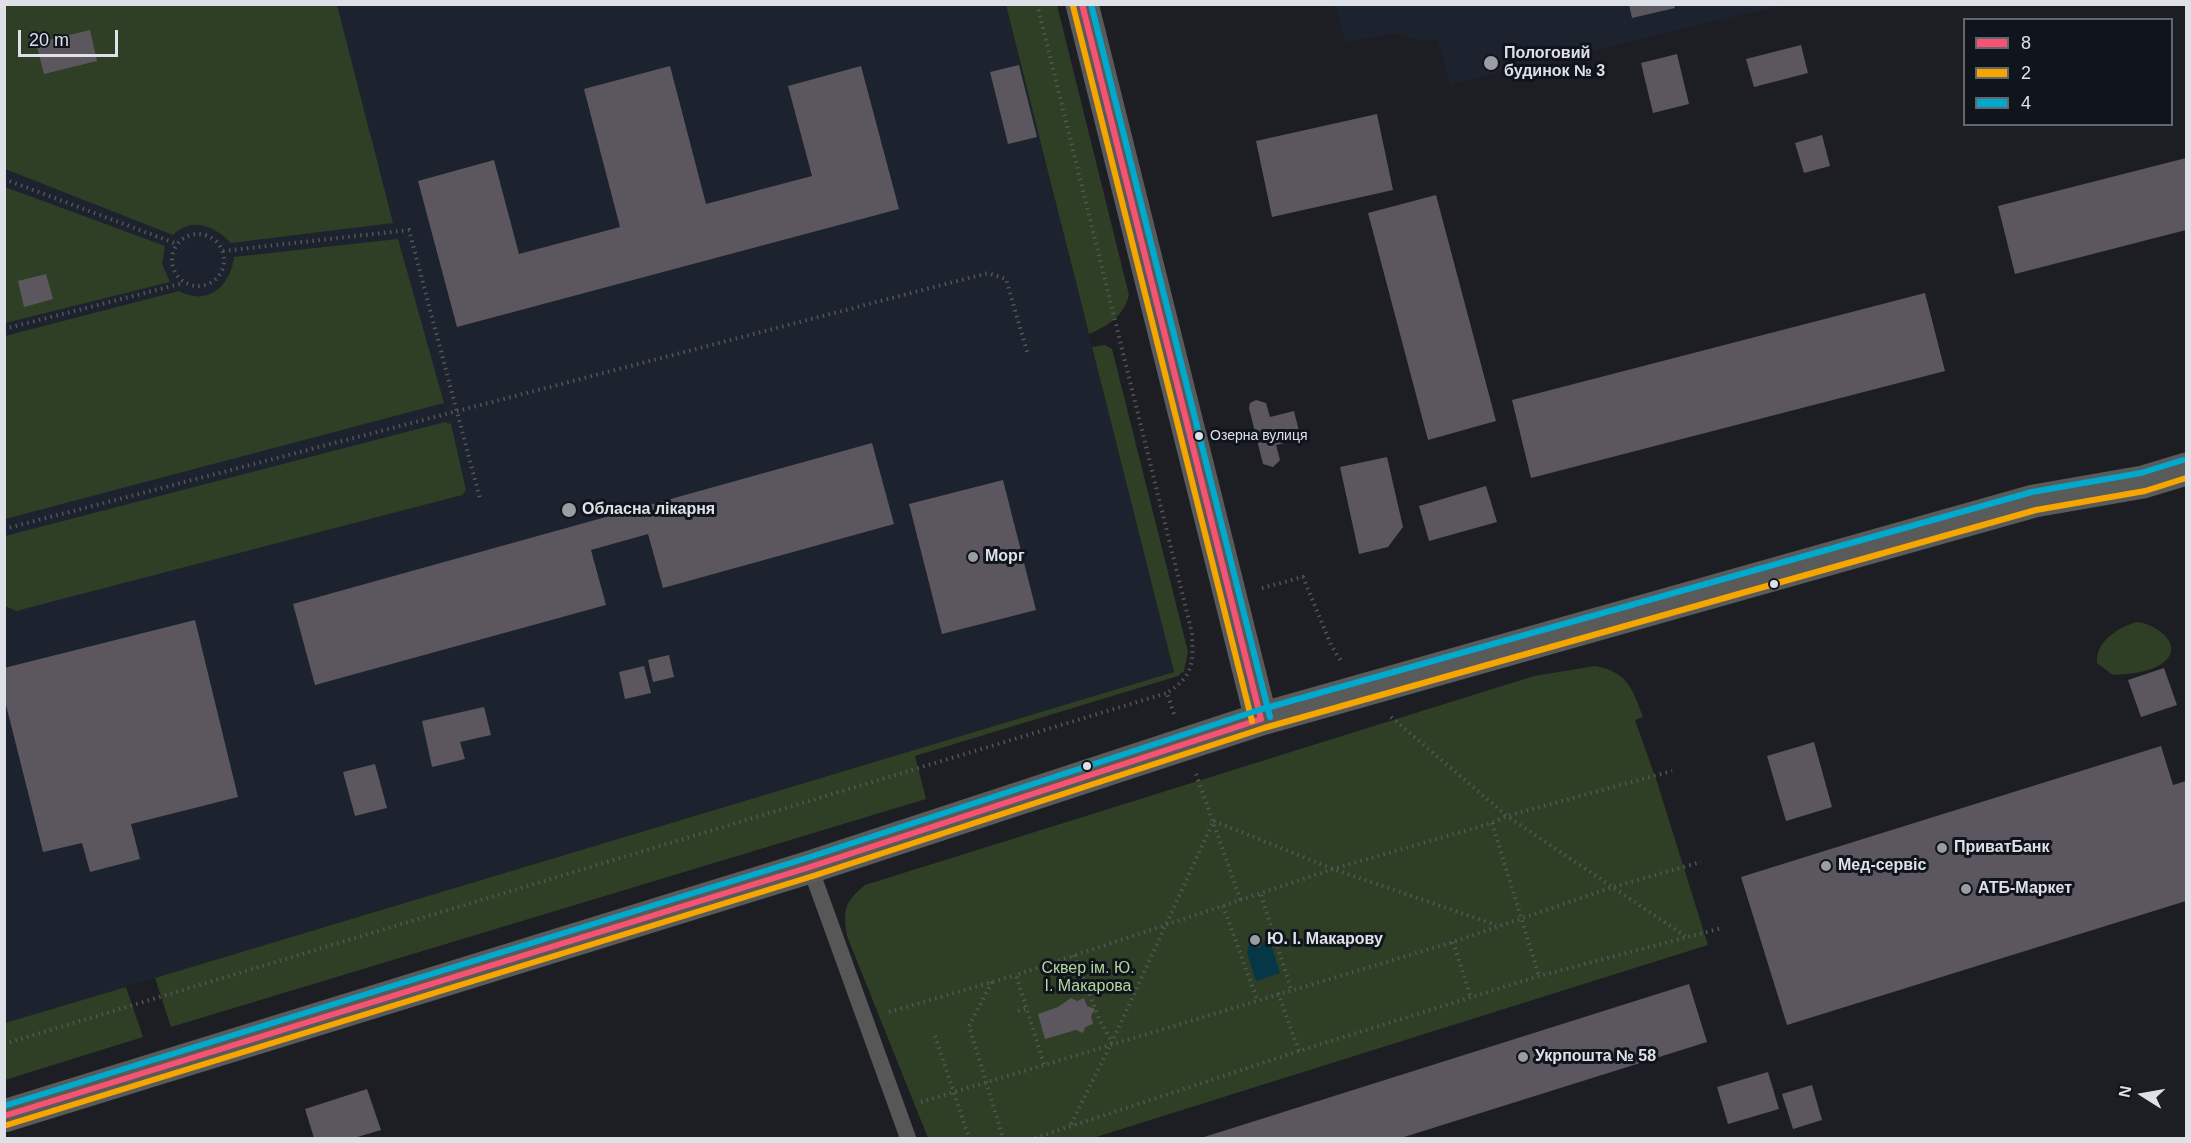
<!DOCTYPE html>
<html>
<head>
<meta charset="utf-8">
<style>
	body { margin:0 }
	#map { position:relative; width:2191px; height:1143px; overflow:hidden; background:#1c1e23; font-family:Arial,sans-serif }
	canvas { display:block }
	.frame { position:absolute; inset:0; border:6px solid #dee1e7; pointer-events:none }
	.legend { position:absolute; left:1963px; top:18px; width:210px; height:108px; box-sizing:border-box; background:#10141c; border:2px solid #62666d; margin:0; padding:8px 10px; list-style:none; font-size:18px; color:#dee1e7 }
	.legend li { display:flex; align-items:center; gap:12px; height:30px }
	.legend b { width:30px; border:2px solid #62666d }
	.north { position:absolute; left:2113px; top:1065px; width:60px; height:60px; -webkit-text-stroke:4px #10141c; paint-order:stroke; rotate:281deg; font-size:16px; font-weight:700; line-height:24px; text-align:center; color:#dee1e7 }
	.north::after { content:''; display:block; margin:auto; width:21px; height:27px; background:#dee1e7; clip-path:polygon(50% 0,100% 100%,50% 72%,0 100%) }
	.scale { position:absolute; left:18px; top:30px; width:100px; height:27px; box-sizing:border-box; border:3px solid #dee1e7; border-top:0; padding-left:8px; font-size:18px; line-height:21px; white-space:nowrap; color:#dee1e7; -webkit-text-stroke:4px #10141c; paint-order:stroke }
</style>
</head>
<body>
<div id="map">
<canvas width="2191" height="1143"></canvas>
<div class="frame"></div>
<ul class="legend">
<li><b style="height:8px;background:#f65372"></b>8</li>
<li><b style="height:8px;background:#f7a600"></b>2</li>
<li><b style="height:8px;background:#00a9ce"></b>4</li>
</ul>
<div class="north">N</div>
<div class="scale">20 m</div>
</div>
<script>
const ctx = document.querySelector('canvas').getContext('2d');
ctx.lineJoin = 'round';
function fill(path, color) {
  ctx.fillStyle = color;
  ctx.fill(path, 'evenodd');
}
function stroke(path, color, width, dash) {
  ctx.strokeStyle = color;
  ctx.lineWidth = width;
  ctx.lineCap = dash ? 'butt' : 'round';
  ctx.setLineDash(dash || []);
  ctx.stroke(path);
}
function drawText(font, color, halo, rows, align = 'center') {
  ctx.font = font + ' Arial,sans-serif';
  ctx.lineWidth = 6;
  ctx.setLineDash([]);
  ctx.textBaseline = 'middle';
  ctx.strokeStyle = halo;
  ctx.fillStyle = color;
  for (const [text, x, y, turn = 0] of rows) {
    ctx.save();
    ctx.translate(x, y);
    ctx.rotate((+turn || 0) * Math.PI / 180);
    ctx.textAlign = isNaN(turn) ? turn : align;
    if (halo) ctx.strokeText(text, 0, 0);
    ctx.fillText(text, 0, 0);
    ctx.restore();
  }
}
const built = new Path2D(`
	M5,5H1006L1174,672L5,1023Z
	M1335,5H1784L1450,84L1437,39L1423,41L1396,33L1345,42Z`);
const green = new Path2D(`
	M4,5H337L393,223L231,243C215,226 192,216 173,235L5,169Z
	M1006,5H1057L1129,295C1123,317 1109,325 1089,334Z
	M5,187L165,246L162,264L170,282L5,323Z
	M398,239L444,403L5,519V336L179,291C208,307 231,285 234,257Z
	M1105,345L1112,349L1188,652L1184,671L1178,676L915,756L926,799L171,1027L155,978L1174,672L1092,347Z
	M445,422L451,424L466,490L462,495L16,611L5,606V536Z
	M2137,622C2158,624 2188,648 2160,665C2146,673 2128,674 2113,675L2097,663C2095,641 2119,627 2137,622Z
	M1595,666C1628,672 1632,688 1643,717L1635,720L1657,782L1708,945L1093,1138H928L847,936C843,909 844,903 865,885L1534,676Z
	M126,987L143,1037L5,1080V1023Z`);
const water = new Path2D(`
	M1265,940L1271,944L1280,973L1256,981L1247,953L1249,944L1259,948Z`);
const building = new Path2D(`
	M1629,4H1674L1675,8L1632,18Z
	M90,30L97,61L44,74L36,43Z
	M1801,45L1808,73L1754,87L1746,59Z
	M1677,54L1689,104L1653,113L1641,63Z
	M1019,65L1037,137L1008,144L990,72Z
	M670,66L706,204L812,176L788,86L861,66L899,209L457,327L418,181L494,160L519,254L620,227L584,89Z
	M1377,114L1393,190L1272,217L1256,141Z
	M1822,135L1830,166L1804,173L1795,143Z
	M2186,158V230L2015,274L1998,206Z
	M1436,195L1496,421L1428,440L1368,213Z
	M46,274L53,299L24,307L18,281Z
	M1925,293L1945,371L1531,478L1512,400Z
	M1256,400L1266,403L1270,417L1294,411L1301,439L1276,445L1280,460L1273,467L1263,464L1249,408L1250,403Z
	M872,443L894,524L663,588L648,534L591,550L606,605L315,685L293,604Z
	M1387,457L1403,527L1388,547L1359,554L1340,467Z
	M1003,480L1036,610L942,634L909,504Z
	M1486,486L1497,522L1429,541L1419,506Z
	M195,620L238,797L131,824L140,859L90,872L82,843L43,852L4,697V668Z
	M669,655L674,677L653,682L648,660Z
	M644,666L651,693L625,699L619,672Z
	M2164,668L2177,705L2141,717L2128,680Z
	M484,707L491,735L460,742L465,759L432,767L422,721Z
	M1814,742L1832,807L1786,821L1767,756Z
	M2161,746L2173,785L2186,781V901L1787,1025L1741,877Z
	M375,764L387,808L355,816L343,772Z
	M1689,984L1707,1042L1401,1138H1201Z
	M1071,998L1077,1001L1084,998L1087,1006L1095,1009L1091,1016L1093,1024L1085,1027L1083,1033L1076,1030L1045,1039L1038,1014L1058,1007Z
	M1768,1072L1779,1109L1728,1124L1717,1087Z
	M1812,1085L1822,1120L1793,1129L1782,1094Z
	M367,1089L381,1130L354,1138H314L305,1109Z`);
const path = new Path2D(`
	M1037,4L1192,633C1193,664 1194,675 1167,693L1174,714
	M4,179L177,244
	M172 260a26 26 0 1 1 52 0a26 26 0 1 1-52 0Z
	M223,251L409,230L480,499
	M4,329L184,283
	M4,529L988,273L1006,279L1028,355
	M1262,588L1303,577L1331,645L1341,661
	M1391,717L1507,816L1685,936
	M1196,774L1241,901
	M1214,821L1333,869L1496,925
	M1492,823L1539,976
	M1261,895L1291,989
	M1223,906L1257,999
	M1453,942L1471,998
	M1074,955L1100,1021L1112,1042
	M992,982L969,1026L1003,1138
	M1278,993L1299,1051
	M1018,1011L1027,1008
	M889,1012L1016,975
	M935,1036L969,1138
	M4,1044L1167,693
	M1044,1064L1016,975L1333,869L1492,823L1507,816L1672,771
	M921,1102L1453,942L1613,887L1701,862
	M1071,1124L1112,1042L1213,822
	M1035,1138L1299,1051L1539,976L1722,928`);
const lane = new Path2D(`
	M810,867L908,1138`);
const secondary = new Path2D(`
	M1082,4L1261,719
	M4,1116L810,867L1261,719L2034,501L2143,482L2186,469`);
const bus1 = new Path2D(`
	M1082,4L1261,719
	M4,1116L810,867L1261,719`);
const bus2 = new Path2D(`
	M1073,6L1252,721
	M7,1125L813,876L1264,728L2036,510L2145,491L2186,478`);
const bus3 = new Path2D(`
	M1091,4L1270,717
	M4,1106L807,858L1259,710L2032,492L2141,473L2183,460`);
const markers = [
	[1491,63,8,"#9a9da2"],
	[1199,436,5,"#dee1e7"],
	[569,510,8,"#9a9da2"],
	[973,557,6,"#9a9da2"],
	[1774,584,5,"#dee1e7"],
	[1087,766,5,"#dee1e7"],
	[1942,848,6,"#9a9da2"],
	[1826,866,6,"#9a9da2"],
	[1966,889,6,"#9a9da2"],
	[1255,940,6,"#9a9da2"],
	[1523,1057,6,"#9a9da2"]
];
const busNames = [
	["Озерна вулиця",1210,436]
];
const poiNames = [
	["Пологовий",1504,54],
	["будинок № 3",1504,72],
	["Обласна лікарня",582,510],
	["Морг",985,557],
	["ПриватБанк",1954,848],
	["Мед-сервіс",1838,866],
	["АТБ-Маркет",1978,889],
	["Ю. І. Макарову",1267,940],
	["Укрпошта № 58",1535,1057]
];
const parkNames = [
	["Сквер ім. Ю.",1088,969],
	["І. Макарова",1088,987]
];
fill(built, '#1d222f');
fill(green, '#2e3f25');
fill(water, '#053746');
fill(building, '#5c575e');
stroke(path, '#545557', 4, [1.5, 4.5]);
stroke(lane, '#575757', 16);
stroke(secondary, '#595a5a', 33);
stroke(bus1, '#f65372', 6);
stroke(bus2, '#f7a600', 6);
stroke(bus3, '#00a9ce', 6);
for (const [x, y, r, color] of markers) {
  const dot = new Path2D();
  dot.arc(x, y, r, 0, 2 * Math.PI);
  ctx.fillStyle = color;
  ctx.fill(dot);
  stroke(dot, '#10141c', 2);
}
drawText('14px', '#dee1e7', '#10141c', busNames, 'left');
drawText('bold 16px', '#dee1e7', '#10141c', poiNames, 'left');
drawText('16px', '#b3d79c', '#10141c', parkNames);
</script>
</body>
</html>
